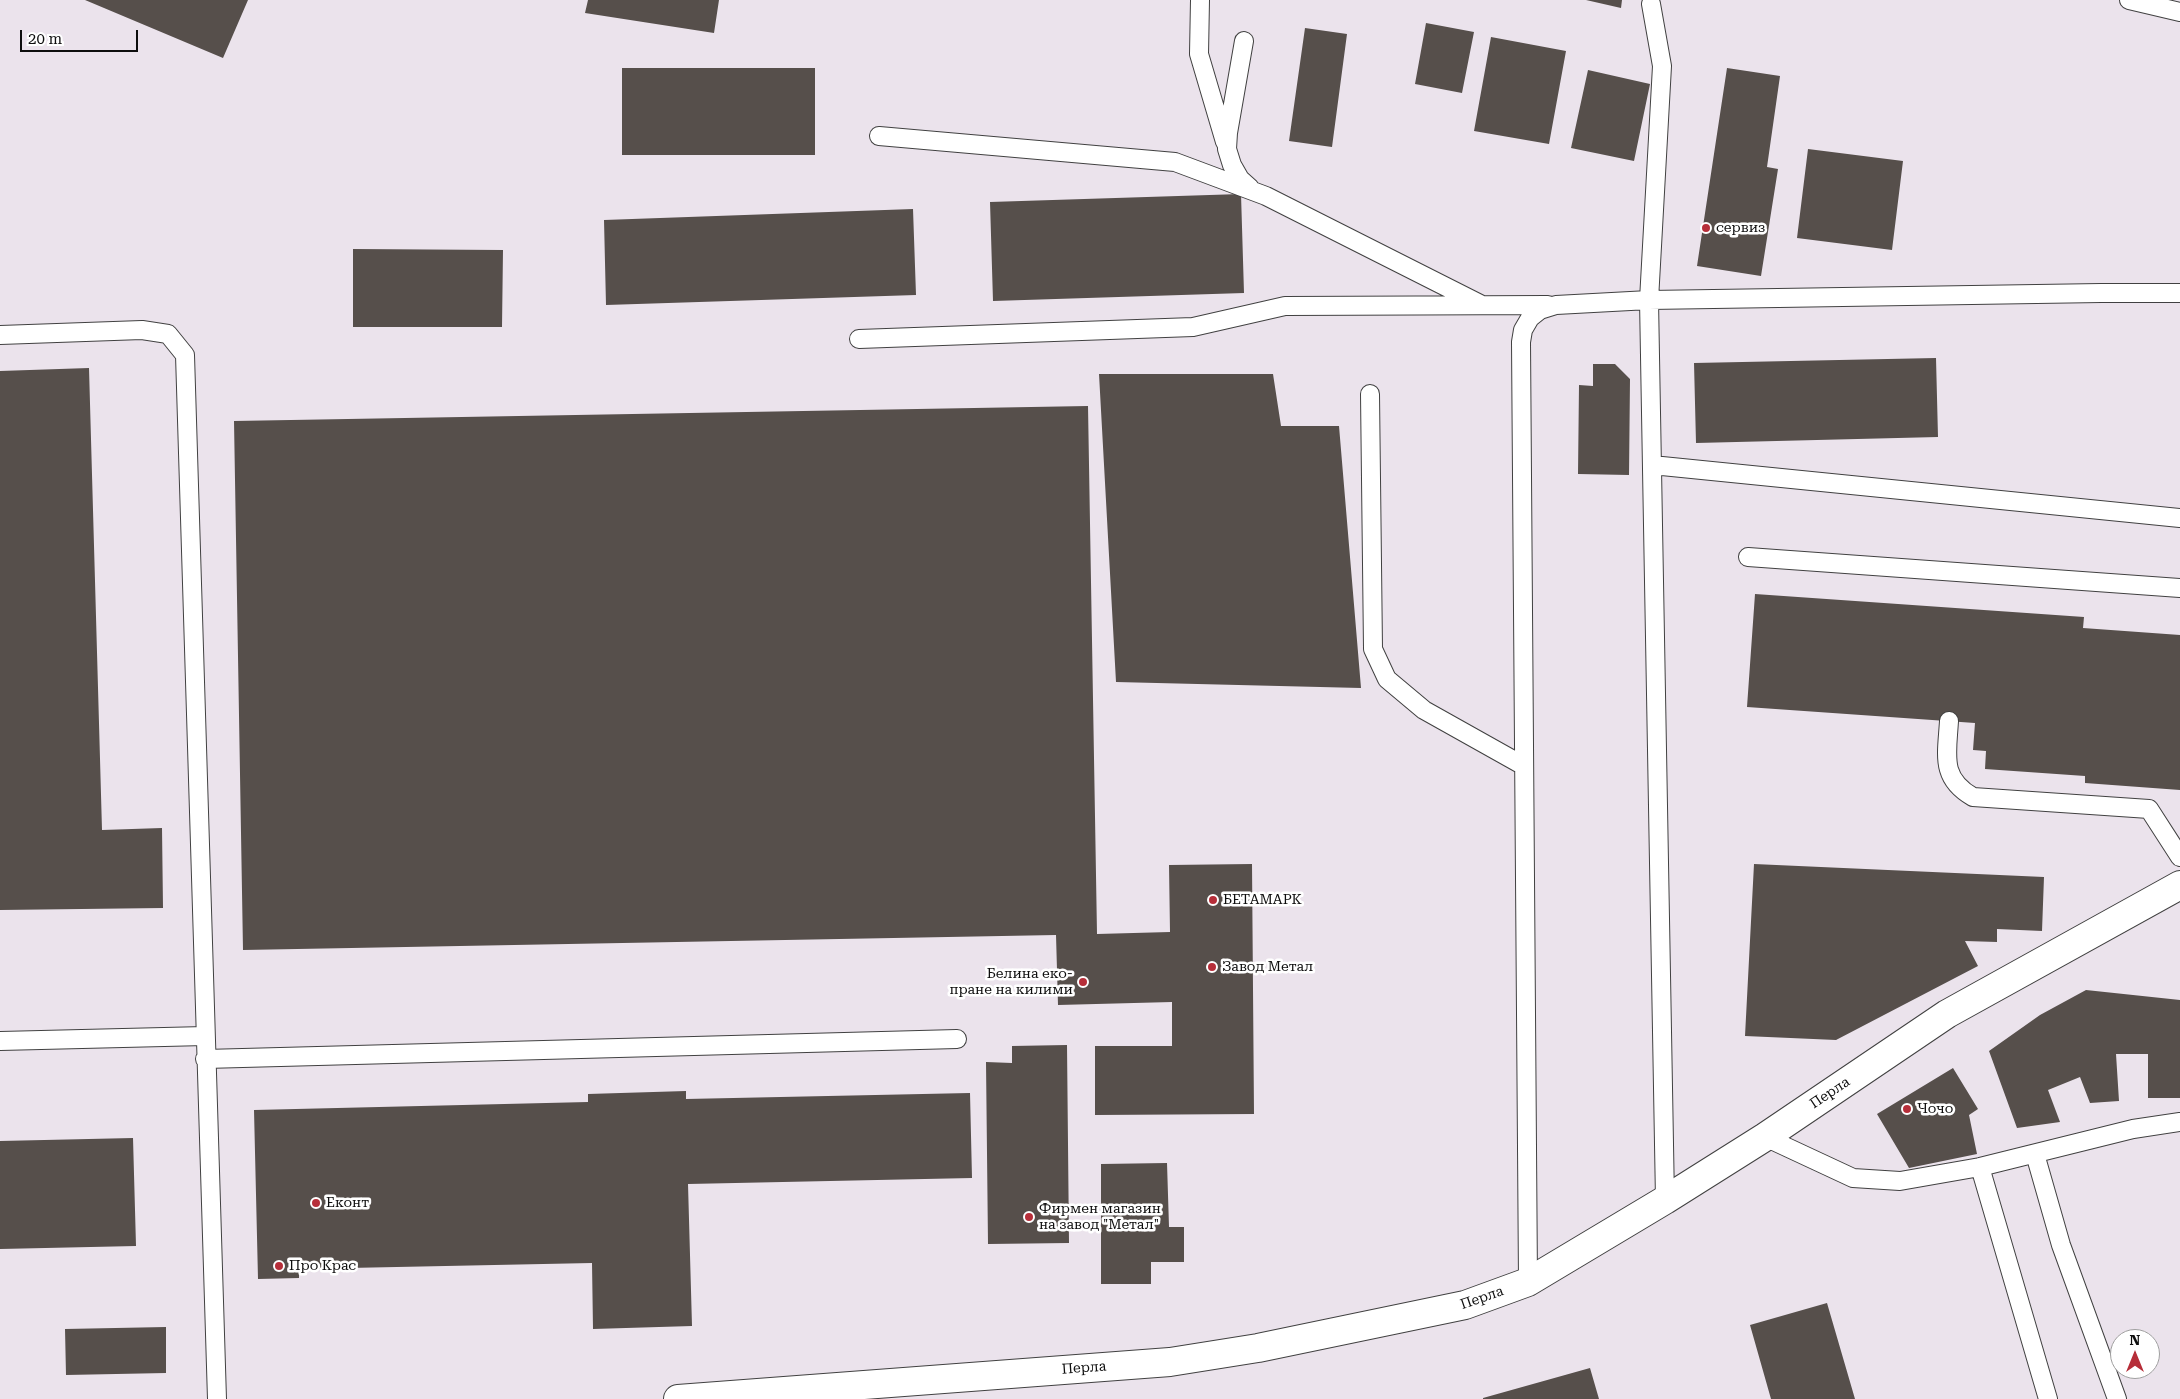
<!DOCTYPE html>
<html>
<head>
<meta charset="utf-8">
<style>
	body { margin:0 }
	#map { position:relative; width:2180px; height:1399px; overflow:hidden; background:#fefbf0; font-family:"Roboto Serif",serif }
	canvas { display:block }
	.north { position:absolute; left:2110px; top:1329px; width:50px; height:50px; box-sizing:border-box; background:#fff; border:1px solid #9f9f9f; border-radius:50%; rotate:0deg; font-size:14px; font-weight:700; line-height:20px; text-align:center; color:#0e0e0e }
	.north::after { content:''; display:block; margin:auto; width:18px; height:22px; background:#b62e39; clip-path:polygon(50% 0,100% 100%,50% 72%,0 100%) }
	.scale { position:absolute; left:20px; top:30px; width:118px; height:22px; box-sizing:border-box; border:2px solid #0e0e0e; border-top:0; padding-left:6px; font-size:15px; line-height:18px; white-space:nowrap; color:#0e0e0e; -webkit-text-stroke:4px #fff; paint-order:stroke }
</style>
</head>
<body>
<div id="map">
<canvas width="2180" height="1399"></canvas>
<div class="north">N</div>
<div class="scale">20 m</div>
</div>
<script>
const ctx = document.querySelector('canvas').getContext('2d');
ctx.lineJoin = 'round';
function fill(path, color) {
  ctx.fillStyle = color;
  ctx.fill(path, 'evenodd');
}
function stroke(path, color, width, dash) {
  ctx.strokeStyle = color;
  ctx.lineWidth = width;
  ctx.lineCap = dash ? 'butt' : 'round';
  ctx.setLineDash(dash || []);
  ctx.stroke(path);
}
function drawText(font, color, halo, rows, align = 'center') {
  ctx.font = font + ' "Roboto Serif",serif';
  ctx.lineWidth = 5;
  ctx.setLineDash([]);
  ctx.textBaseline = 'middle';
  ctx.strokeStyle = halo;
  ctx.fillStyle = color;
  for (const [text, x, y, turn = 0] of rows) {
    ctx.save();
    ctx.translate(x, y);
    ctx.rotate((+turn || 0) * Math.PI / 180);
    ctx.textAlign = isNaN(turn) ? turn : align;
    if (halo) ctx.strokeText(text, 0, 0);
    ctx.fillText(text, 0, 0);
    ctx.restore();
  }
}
const industrial = new Path2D(`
	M0,0H2180V1399H0ZM2120,1339H2150V1369H2120Z`);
const building = new Path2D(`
	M85,0H248L223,58Z
	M588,0H719L714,33L585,13Z
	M1586,0H1622L1621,8Z
	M1426,23L1474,32L1462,93L1415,84Z
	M1305,28L1347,34L1332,147L1289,141Z
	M1491,37L1566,51L1549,144L1474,131Z
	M622,68H815V155H622Z
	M1727,68L1780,76L1767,167L1778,169L1761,276L1697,266Z
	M1588,70L1650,84L1634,161L1571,148Z
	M1808,149L1903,161L1892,250L1797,238Z
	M1241,194L1244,293L993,301L990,202Z
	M913,209L916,295L606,305L604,220Z
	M353,249L503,250L502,327H353Z
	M1936,358L1938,437L1696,443L1694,363Z
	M1593,364H1615L1630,379L1629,475L1578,474L1579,385L1593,386Z
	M89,368L102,830L162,828L163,908L0,910V371Z
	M1099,374H1273L1281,426H1339L1361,688L1116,682Z
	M1088,406L1097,934L1170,932L1169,865L1252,864L1254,1114L1095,1115V1046H1172V1002L1058,1005L1056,935L243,950L234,421Z
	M1755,594L2084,617L2083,628L2180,635V790L2085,783V776L1985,769L1986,751L1973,750L1975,723L1747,707Z
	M1754,864L2044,877L2042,931L1997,929V942L1965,941L1978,966L1836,1040L1745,1036Z
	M2086,990L2180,1000V1098H2148V1054H2116L2119,1101L2090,1103L2080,1077L2048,1090L2060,1122L2017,1128L1989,1051L2040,1015Z
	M1067,1045L1069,1243L988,1244L986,1062L1012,1063V1046Z
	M1953,1068L1978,1109L1969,1115L1977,1154L1909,1168L1877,1114Z
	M686,1091V1099L970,1093L972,1178L688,1184L692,1326L593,1329L592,1263L299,1269V1278L258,1279L254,1110L588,1102V1094Z
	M133,1138L136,1246L0,1249V1141Z
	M1167,1163L1169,1227H1184V1262H1151V1284H1101V1164Z
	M1827,1303L1855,1399H1771L1750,1325Z
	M166,1327V1373L66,1375L65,1329Z
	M1590,1368L1599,1399H1483V1398Z`);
const lane = new Path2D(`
	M1200,0L1199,54L1225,142
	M2129,0L2180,12
	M1651,4L1662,66L1649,300L1665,1200
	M1244,41L1228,133L1227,149L1232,165L1240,179L1250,188
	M879,136L1175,162L1266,196L1480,304
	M0,335L142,330L168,334L185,355L217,1399
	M859,339L1193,327L1285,306L1548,305
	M1370,394L1373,649L1387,679L1424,710L1524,766
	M1652,465L2180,518
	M1748,557L2180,588
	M1949,721C1947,755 1940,778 1973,797L2149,809L2180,857
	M0,1041L205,1036
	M205,1059L957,1039
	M1765,1137L1853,1178L1900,1181L1980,1167L2133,1129L2180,1122
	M2035,1154L2061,1245L2117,1399
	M1980,1167L2048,1399
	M1528,1282L1521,342L1523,330L1530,318L1540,310L1556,305L1649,300L2101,293H2180`);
const street = new Path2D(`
	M678,1399L1170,1362L1258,1348L1465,1305L1528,1282L1665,1200L1765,1137L1947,1014L2180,885`);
const markers = [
	[1706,228,5,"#b62e39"],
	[1213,900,5,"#b62e39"],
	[1212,967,5,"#b62e39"],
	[1083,982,5,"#b62e39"],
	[1907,1109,5,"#b62e39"],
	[316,1203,5,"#b62e39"],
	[1029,1217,5,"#b62e39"],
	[279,1266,5,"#b62e39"]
];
const poiNames = [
	["сервиз",1716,228],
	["БЕТАМАРК",1223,900],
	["Завод Метал",1222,967],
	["Белина еко-",1073,974,"right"],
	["пране на килими",1073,990,"right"],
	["Чочо",1917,1109],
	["Еконт",326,1203],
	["Фирмен магазин",1039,1209],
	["на завод \"Метал\"",1039,1225],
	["Про Крас",289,1266]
];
const streetNames = [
	["Перла",1830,1093,-34],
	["Перла",1482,1298,-19],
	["Перла",1084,1368,-4]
];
fill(industrial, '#ebe3ec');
fill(building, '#564f4b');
stroke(lane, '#414141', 20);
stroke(street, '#414141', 30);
stroke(lane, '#fff', 18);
stroke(street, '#fff', 28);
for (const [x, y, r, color] of markers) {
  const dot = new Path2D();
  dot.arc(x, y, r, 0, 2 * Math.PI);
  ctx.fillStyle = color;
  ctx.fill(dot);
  stroke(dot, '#fff', 2);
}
drawText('14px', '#0e0e0e', '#fff', poiNames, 'left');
drawText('14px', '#0e0e0e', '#fff', streetNames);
</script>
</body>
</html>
